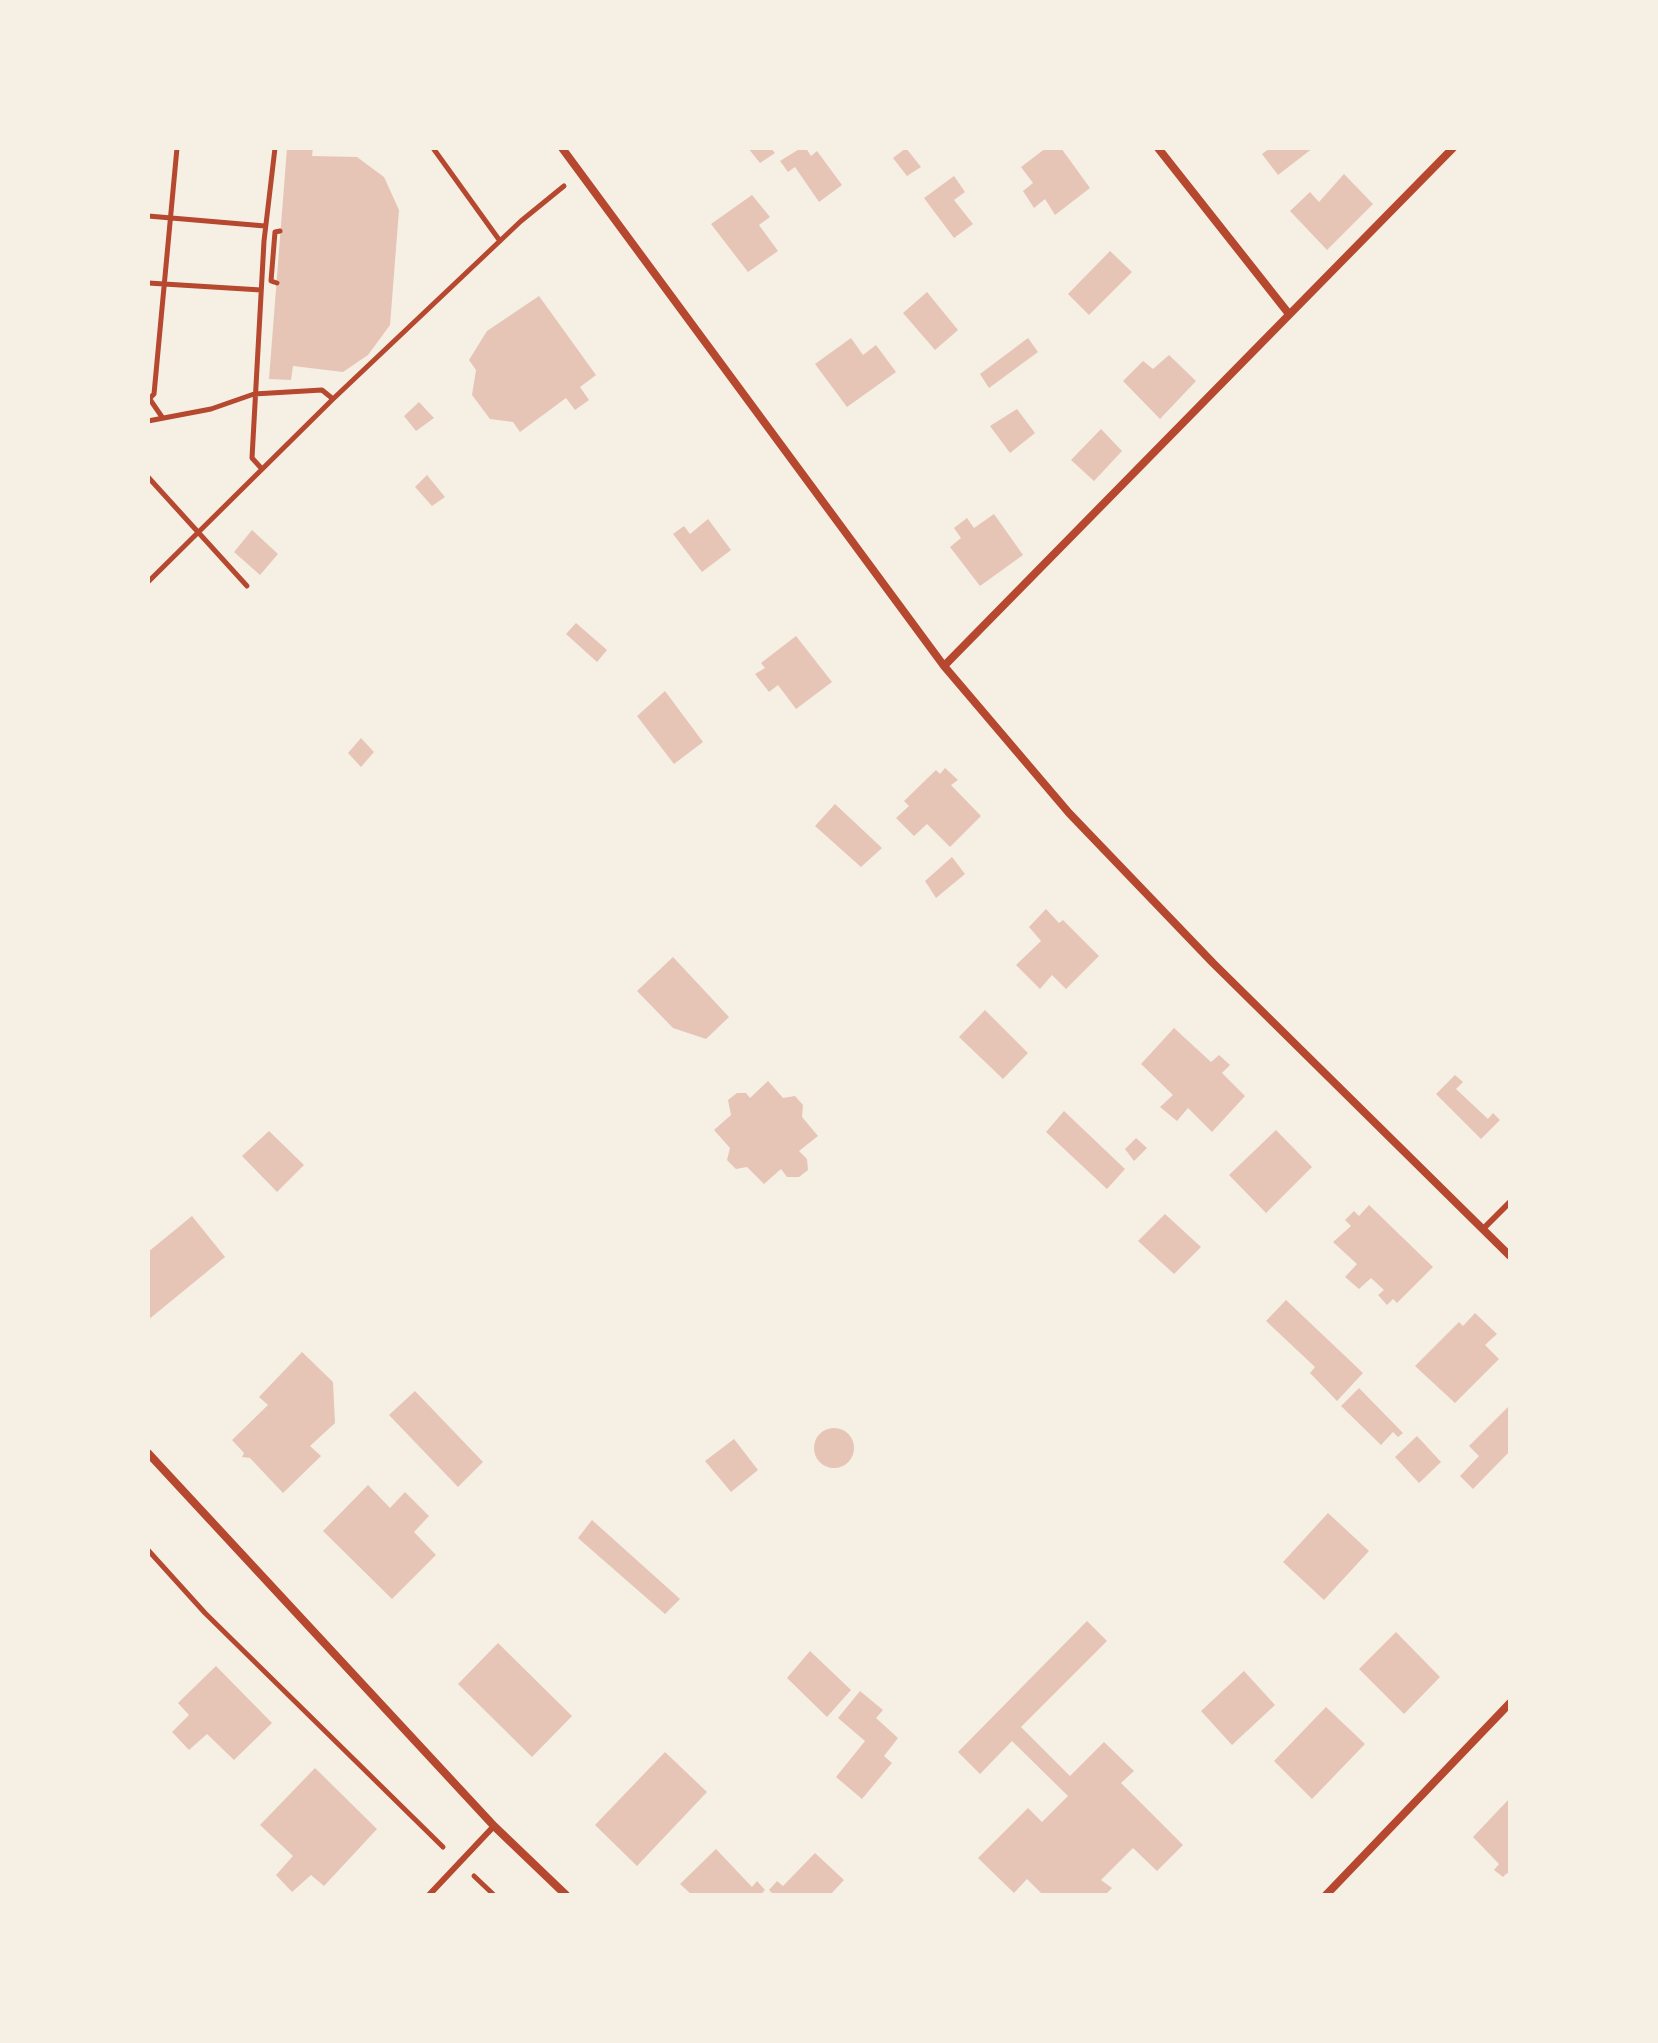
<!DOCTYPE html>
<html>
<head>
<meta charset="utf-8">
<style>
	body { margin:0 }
	#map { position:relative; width:1658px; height:2043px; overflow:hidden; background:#f6efe4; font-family:"Golos Text",sans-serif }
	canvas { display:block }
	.frame { position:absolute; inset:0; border:150px solid #f6efe4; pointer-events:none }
</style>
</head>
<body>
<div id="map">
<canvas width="1658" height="2043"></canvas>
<div class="frame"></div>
</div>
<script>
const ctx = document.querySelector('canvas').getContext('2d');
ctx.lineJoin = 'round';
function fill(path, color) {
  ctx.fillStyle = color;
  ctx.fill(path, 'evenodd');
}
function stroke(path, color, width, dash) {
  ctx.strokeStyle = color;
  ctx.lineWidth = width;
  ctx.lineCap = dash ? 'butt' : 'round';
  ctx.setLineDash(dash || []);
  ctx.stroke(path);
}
const building = new Path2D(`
	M287,148H313L312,156L357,157L384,177L399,210L390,325L368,355L343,372L293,366L291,380L269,379Z
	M748,148H771L775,153L760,163Z
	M801,148H806L811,156L817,151L842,185L819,202L795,167L788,172L780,161Z
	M906,148L921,167L907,176L893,158Z
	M1046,148H1061L1090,188L1055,215L1045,199L1034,208L1023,191L1033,183L1021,167Z
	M1270,148H1313L1278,175L1262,154Z
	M1344,174L1373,204L1327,250L1290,211L1310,192L1319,202Z
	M954,176L965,192L954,200L973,224L954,238L924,198Z
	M752,195L770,217L759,225L778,251L748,272L711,224Z
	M1110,251L1132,272L1089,315L1068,294Z
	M927,292L958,330L935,350L903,313Z
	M539,296L596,375L580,387L589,400L575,410L566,398L520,432L513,422L490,419L472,395L476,370L469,360L487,331Z
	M851,338L863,355L876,345L896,372L847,407L815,364Z
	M1028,338L1038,352L989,388L980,374Z
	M1169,355L1196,381L1160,419L1123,381L1143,361L1153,369Z
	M419,402L434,418L416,431L404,416Z
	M1017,409L1035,433L1010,453L990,426Z
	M1101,429L1122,451L1094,481L1071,460Z
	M427,475L445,497L432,506L415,487Z
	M994,514L1023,555L980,586L950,547L961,538L954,528L967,518L974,528Z
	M708,519L731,550L702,572L673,534L684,526L690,534Z
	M252,530L278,554L260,575L234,552Z
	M576,623L607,650L597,662L566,634Z
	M796,636L832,682L796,709L778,685L769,692L755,674L765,668L761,663Z
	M665,691L703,742L674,764L637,716Z
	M361,738L374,752L361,767L348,753Z
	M945,768L958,780L951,785L981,816L950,847L927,824L914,836L896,818L909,806L904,801L936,770L940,774Z
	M835,804L882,848L861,867L815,826Z
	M952,857L965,874L936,898L925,881Z
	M1046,909L1059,923L1063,920L1099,956L1066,989L1052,975L1040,989L1016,965L1041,941L1029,927Z
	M673,957L729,1017L706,1039L673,1028L637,991Z
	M985,1010L1028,1053L1003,1079L959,1037Z
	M1174,1028L1211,1062L1219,1055L1230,1065L1222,1073L1245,1096L1212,1132L1188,1108L1177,1121L1160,1107L1173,1095L1141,1064Z
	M1455,1075L1463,1082L1456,1089L1488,1119L1493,1113L1500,1120L1481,1139L1436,1094Z
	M768,1081L783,1098L795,1096L803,1105L802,1117L818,1136L799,1151L807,1159L808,1170L799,1177H787L781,1169L764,1184L747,1167L736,1169L727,1160L730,1148L714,1130L731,1115L728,1100L737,1093H746L750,1098Z
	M1064,1111L1125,1169L1107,1189L1046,1132Z
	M1276,1130L1312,1167L1266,1213L1229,1175Z
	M269,1131L304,1165L277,1192L242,1156Z
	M1136,1138L1147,1148L1134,1161L1125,1149Z
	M1369,1205L1433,1267L1397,1303L1393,1299L1387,1305L1378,1295L1384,1290L1371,1278L1359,1289L1345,1277L1357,1264L1333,1242L1351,1226L1345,1220L1354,1211L1359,1216Z
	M1165,1214L1201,1247L1174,1274L1138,1241Z
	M192,1216L225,1257L148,1320V1252Z
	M1286,1300L1363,1373L1337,1401L1310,1373L1315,1367L1266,1321Z
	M1475,1313L1497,1334L1485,1345L1499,1359L1455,1403L1415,1366L1459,1322L1463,1326Z
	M302,1352L333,1382L335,1423L310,1446L321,1456L283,1493L250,1458L242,1457L244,1453L232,1440L268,1405L259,1397Z
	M1359,1388L1403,1433L1398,1437L1393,1432L1381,1445L1341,1406Z
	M415,1391L483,1462L458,1487L389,1415Z
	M1510,1405V1451L1473,1489L1460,1476L1479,1456L1469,1446Z
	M814 1448a20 20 0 1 1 40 0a20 20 0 1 1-40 0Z
	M1417,1436L1441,1462L1419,1483L1395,1457Z
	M734,1439L758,1470L731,1492L705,1461Z
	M368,1485L390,1508L405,1492L429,1516L414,1532L436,1555L392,1599L323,1531Z
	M1328,1513L1369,1551L1324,1600L1283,1562Z
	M592,1520L680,1599L665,1614L578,1538Z
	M1087,1621L1107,1641L1021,1727L1070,1776L1104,1742L1134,1771L1121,1783L1183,1845L1157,1871L1133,1848L1101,1880L1112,1888L1105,1895H1043L1027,1879L1014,1893L978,1858L1028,1808L1042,1822L1068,1796L1012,1741L980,1774L958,1752Z
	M1396,1632L1440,1677L1404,1714L1359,1669Z
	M498,1643L572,1716L532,1757L458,1684Z
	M810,1651L851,1690L827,1717L787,1678Z
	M216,1666L272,1723L234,1760L207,1734L189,1750L172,1732L189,1715L178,1703Z
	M1244,1671L1275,1705L1232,1745L1201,1711Z
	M860,1691L883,1710L876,1718L898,1738L884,1756L892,1763L862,1799L836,1777L865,1741L838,1718Z
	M1326,1707L1365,1744L1312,1799L1274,1761Z
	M665,1752L707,1792L637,1866L595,1825Z
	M315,1768L377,1829L324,1886L311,1875L292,1892L276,1875L293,1856L260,1825Z
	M1510,1798V1875L1507,1873L1503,1877L1494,1870L1499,1864L1473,1837Z
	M716,1849L752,1887L757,1881L765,1890L760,1895H692L680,1884Z
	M815,1853L844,1880L830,1895H774L769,1890L777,1881L783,1886Z`);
const path = new Path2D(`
	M433,148L500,241
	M148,216L265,226
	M148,283L261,290
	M277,283L271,281L275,232L280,231
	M149,398L162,417
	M149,399L154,394L177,148
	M148,421L211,409L254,394L322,390L333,399
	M262,469L252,458L264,241L275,148
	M148,477L247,586
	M148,582L333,399L521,221L564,186
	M148,1550L205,1613L443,1847
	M474,1876L494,1895`);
const service = new Path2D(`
	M1483,1229L1510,1202
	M429,1895L494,1826`);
const minor = new Path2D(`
	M562,148L944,666L1069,813L1213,963L1510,1256
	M1158,148L1289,314
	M944,666L1453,148
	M148,1453L494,1826L566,1895
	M1326,1895L1510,1703`);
fill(building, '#e6c5b7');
stroke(path, '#b5482f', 5);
stroke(service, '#b5482f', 6);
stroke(minor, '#b5482f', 8);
</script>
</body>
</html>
